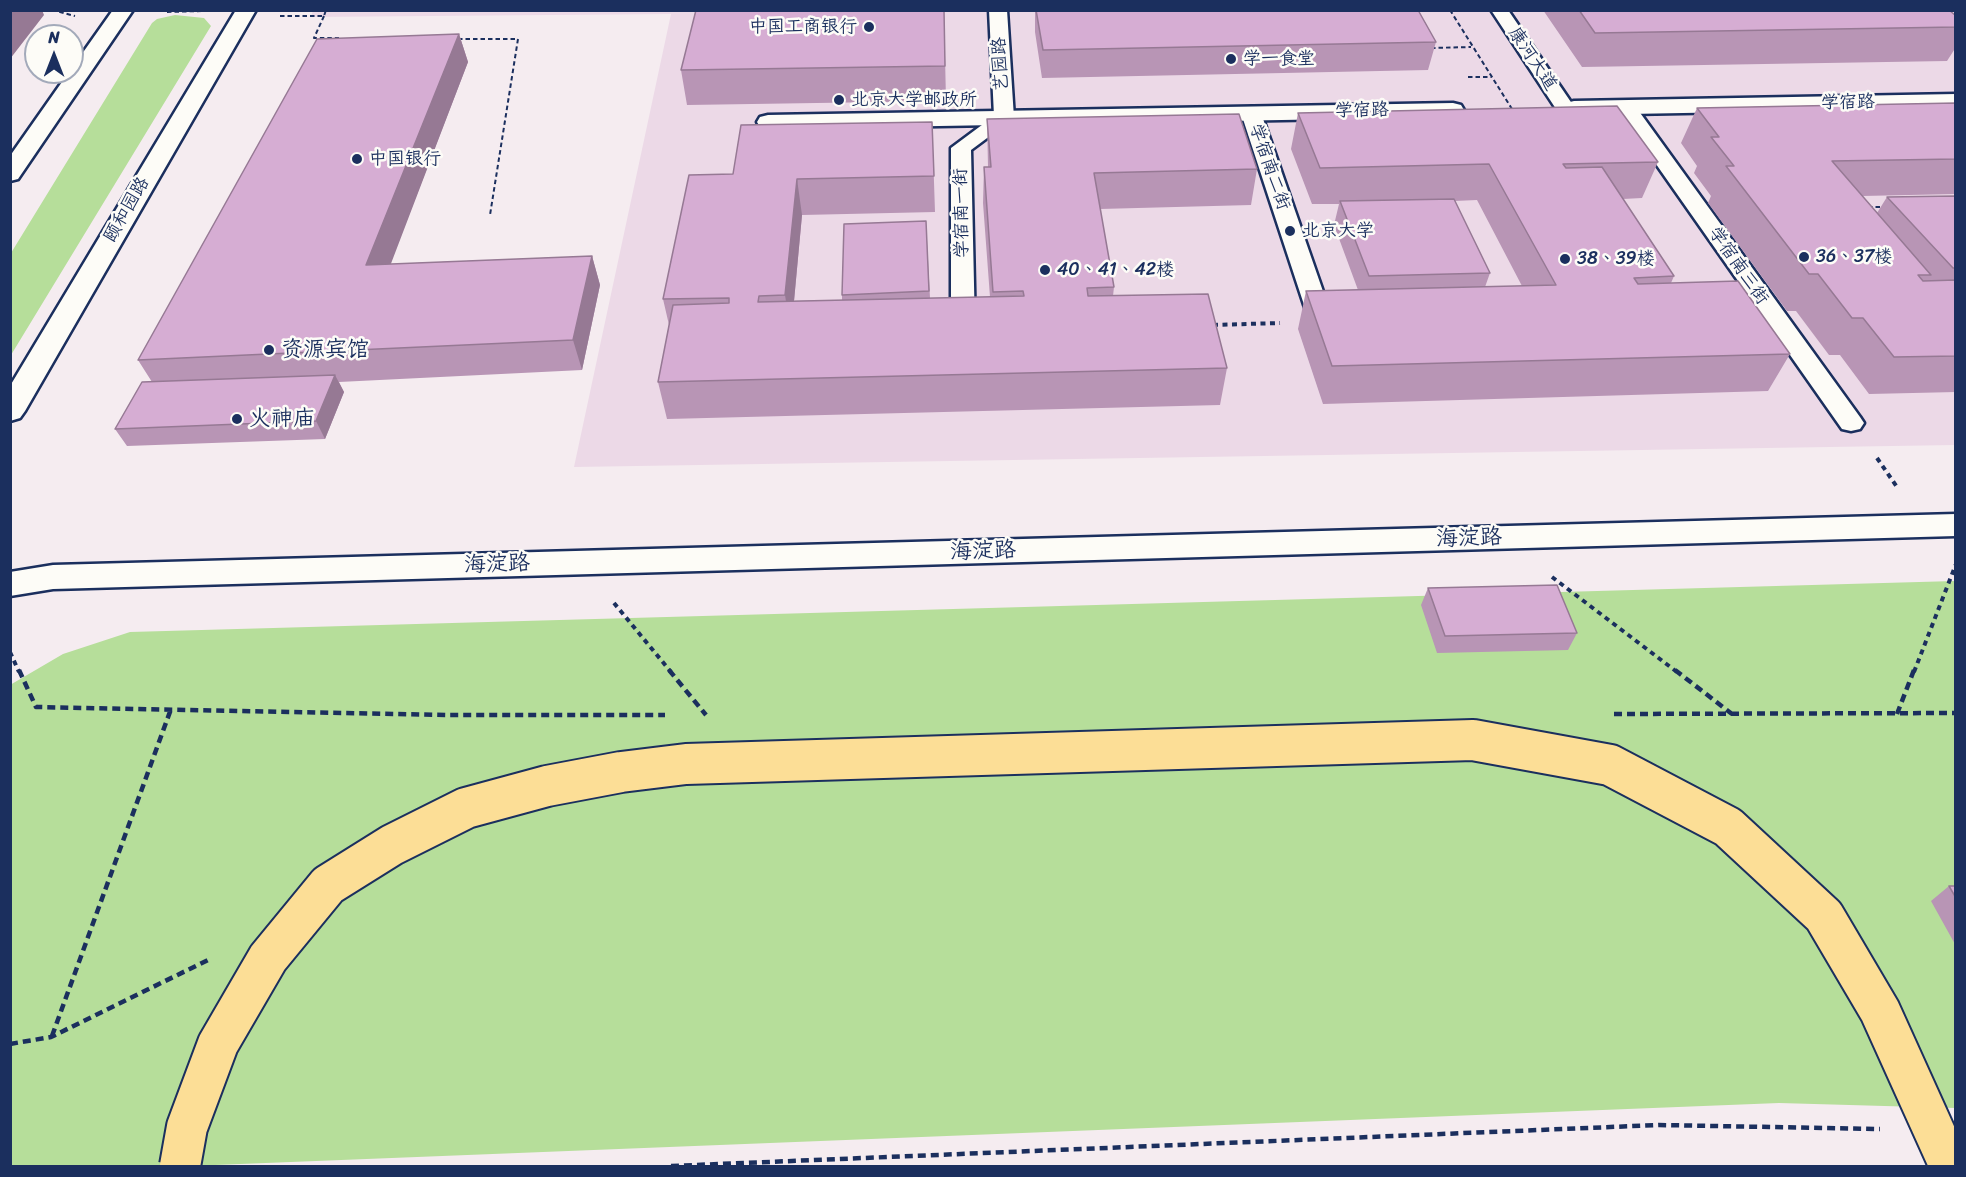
<!DOCTYPE html>
<html>
<head>
<meta charset="utf-8">
<style>
	body { margin:0 }
	#map { position:relative; width:1966px; height:1177px; overflow:hidden; background:#f5ecf0; font-family:Sriracha,sans-serif }
	canvas { display:block }
	.frame { position:absolute; inset:0; border:12px solid #1b2f5e; pointer-events:none }
	.north { position:absolute; left:24px; top:24px; width:60px; height:60px; box-sizing:border-box; background:#fdfcf7; border:2px solid #a3aaba; border-radius:50%; rotate:0deg; font-size:16px; font-weight:700; line-height:24px; text-align:center; color:#1b2f5e }
	.north::after { content:''; display:block; margin:auto; width:21px; height:27px; background:#1b2f5e; clip-path:polygon(50% 0,100% 100%,50% 72%,0 100%) }
</style>
</head>
<body>
<div id="map">
<canvas width="1966" height="1177"></canvas>
<div class="frame"></div>
<div class="north">N</div>
</div>
<script>
const ctx = document.querySelector('canvas').getContext('2d');
ctx.lineJoin = 'round';
function fill(path, color) {
  ctx.fillStyle = color;
  ctx.fill(path, 'evenodd');
}
function stroke(path, color, width, dash) {
  ctx.strokeStyle = color;
  ctx.lineWidth = width;
  ctx.lineCap = dash ? 'butt' : 'round';
  ctx.setLineDash(dash || []);
  ctx.stroke(path);
}
function drawText(font, color, halo, rows, align = 'center') {
  ctx.font = font + ' Sriracha,"LXGW WenKai TC",sans-serif';
  ctx.lineWidth = 5;
  ctx.setLineDash([]);
  ctx.textBaseline = 'middle';
  ctx.strokeStyle = halo;
  ctx.fillStyle = color;
  for (const [text, x, y, turn = 0] of rows) {
    ctx.save();
    ctx.translate(x, y);
    ctx.rotate((+turn || 0) * Math.PI / 180);
    ctx.textAlign = isNaN(turn) ? turn : align;
    if (halo) ctx.strokeText(text, 0, 0);
    ctx.fillText(text, 0, 0);
    ctx.restore();
  }
}
const built = new Path2D(`
	M313,10L1955,11V445L574,467L671,14L311,17Z`);
const green = new Path2D(`
	M175,15L204,18L211,26L11,355V253L152,23L157,19Z
	M1955,581V1108L1779,1103L190,1166H11L10,685L63,654L130,632Z`);
const pathFar2 = new Path2D(`
	M52,10L75,16
	M1450,10L1512,109
	M167,12L203,11
	M280,16H324L326,10
	M324,16L314,38H339
	M458,39H518L490,215
	M1431,48L1471,47
	M1468,77H1491
	M1868,207H1884`);
const pathFar1 = new Path2D(`
	M1213,325L1280,323
	M1877,458L1897,487
	M1552,577L1677,672
	M614,603L671,672
	M10,652L19,672
	M1914,672L1956,564`);
const path = new Path2D(`
	M19,670L36,707L446,715H665
	M669,670L706,715
	M1675,670L1732,714
	M1614,714L1956,713
	M1897,714L1914,670
	M52,1036L171,709
	M10,1044L51,1037L210,959
	M671,1166L1659,1125L1880,1129`);
const service = new Path2D(`
	M989,10H1007L1014,118L971,150L975,329L971,334L963,336L955,334L951,329V148L994,116Z
	M1491,10H1508L1575,108L1572,112H1558Z
	M1626,101L1633,103L1860,417L1864,423L1860,429L1851,431L1842,429L1616,107L1619,103Z
	M1251,107L1258,109L1261,113L1334,323L1330,328L1322,330L1314,328L1310,323L1241,113L1244,109Z`);
const minor = new Path2D(`
	M1956,94V108L1574,115L1566,113L1563,108L1566,103L1574,101Z
	M1453,103L1461,105L1464,110L1461,115L1453,117L768,129L760,127L757,122L760,117L768,115Z`);
const tertiary = new Path2D(`
	M113,10H133L18,179L10,181V156L69,72H72V68Z
	M236,10H256L25,411L20,418L10,421V386Z
	M1956,514V536L53,589L10,596V572L53,565Z`);
const trunkBridge = new Path2D(`
	M180,1166L187,1127L218,1044L268,958L328,885L392,845L466,808L547,786L621,772L686,764L1473,740L1610,765L1728,827L1824,916L1880,1011L1950,1166`);
const wall = new Path2D(`
	M944,10L946,101L687,105L681,70Z
	M1035,10H1418L1436,42L1428,70L1042,78L1035,32Z
	M1543,10H1949L1956,16V47L1947,61L1582,67Z
	M459,34L468,62L390,264L592,256L600,285L582,370L339,382L344,392L325,439L127,446L115,429L152,382L138,360Z
	M1956,103V194L1862,196L1877,213L1887,197L1956,196V392L1869,394L1840,355H1829L1796,311H1787L1708,203L1711,196L1694,173L1697,166L1681,143L1697,108Z
	M1298,113L1658,162L1642,198L1623,199L1674,276L1671,283L1790,354L1768,391L1323,404L1298,329L1306,291L1358,290L1334,225L1339,204H1312L1291,149ZM1477,200L1522,286L1485,287L1490,273L1454,201Z
	M987,119L1257,169L1251,205L1100,209L1114,287L1113,296L1227,368L1220,405L667,419L658,382L669,325L663,299L733,174L932,122L935,212L802,215L794,301L842,300V295L926,221L930,298L990,297L983,203L984,167H988Z
	M1428,588L1577,633L1568,650L1437,653L1421,605Z
	M1949,886H1956V946L1931,901Z`);
const shadedWall = new Path2D(`
	M11,10H42L44,15L10,59Z
	M459,34L468,62L379,295L366,265Z
	M797,179L802,215L791,333L785,295Z
	M592,256L600,285L582,370L573,340Z
	M335,375L344,392L325,439L316,421Z`);
const building = new Path2D(`
	M696,10H944L945,66L681,70Z
	M1036,10H1418L1436,42L1043,50Z
	M1579,10H1949L1956,16V27L1595,33Z
	M459,34L366,265L592,256L573,340L138,360L317,39Z
	M1956,103V159L1832,161L1931,275H1918L1923,281L1956,280V356L1894,357L1863,318H1852L1818,274H1809L1726,166H1734L1711,137H1719L1697,108Z
	M1617,106L1658,162L1563,164L1566,168L1602,167L1674,276L1634,278L1638,284L1738,281L1790,354L1332,366L1306,291L1556,285L1489,164L1320,168L1298,113Z
	M1239,114L1257,169L1094,173L1114,287L1087,288L1088,296L1208,294L1227,368L658,382L673,305L729,303V298L663,299L689,175L733,174L741,125L932,122L934,176L797,179L785,295L759,296L758,302L1024,296L1023,291L993,292L984,167H991L987,119Z
	M1956,196V268H1953L1887,197Z
	M1454,199L1490,273L1369,276L1340,201Z
	M926,221L929,291L842,295L844,224Z
	M335,375L316,421L115,429L142,382Z
	M1557,585L1577,633L1445,636L1428,588Z
	M1949,886H1956V898Z`);
const markers = [
	[869,27,6,"#1b2f5e"],
	[1231,59,6,"#1b2f5e"],
	[839,100,6,"#1b2f5e"],
	[357,159,6,"#1b2f5e"],
	[1290,231,6,"#1b2f5e"],
	[1804,257,6,"#1b2f5e"],
	[1565,259,6,"#1b2f5e"],
	[1045,270,6,"#1b2f5e"],
	[269,350,6,"#1b2f5e"],
	[237,419,6,"#1b2f5e"]
];
const farPoinames = [
	["中国工商银行",857,27,"right"],
	["学一食堂",1243,59],
	["北京大学邮政所",851,100],
	["中国银行",369,159],
	["北京大学",1302,231],
	["36、37楼",1816,257],
	["38、39楼",1577,259],
	["40、41、42楼",1057,270]
];
const farStreetnames = [
	["康河大道",1532,59,56],
	["艺园路",1001,64,-93],
	["学宿路",1848,103,-1],
	["学宿路",1362,111,-1],
	["学宿南二街",1269,167,71],
	["颐和园路",127,210,-60],
	["学宿南一街",962,213,-91],
	["学宿南三街",1738,266,55]
];
const poiNames = [
	["资源宾馆",281,350],
	["火神庙",249,419]
];
const streetNames = [
	["海淀路",1469,539,-2],
	["海淀路",983,552,-2],
	["海淀路",497,565,-2]
];
fill(built, '#ecd9e7');
fill(green, '#b6de9a');
stroke(service, '#1b2f5e', 5);
stroke(minor, '#1b2f5e', 5);
stroke(tertiary, '#1b2f5e', 5);
stroke(pathFar2, '#1b2f5e', 2, [4.5, 3]);
stroke(pathFar1, '#1b2f5e', 4, [5, 4.5]);
stroke(path, '#1b2f5e', 4.5, [8, 5]);
fill(service, '#fdfcf7');
fill(minor, '#fdfcf7');
fill(tertiary, '#fdfcf7');
stroke(trunkBridge, '#1b2f5e', 44, []);
stroke(trunkBridge, '#fcde96', 40);
fill(wall, '#b895b5');
fill(shadedWall, '#967994');
fill(building, '#d6add3');
stroke(building, '#967994', 1.5);
for (const [x, y, r, color] of markers) {
  const dot = new Path2D();
  dot.arc(x, y, r, 0, 2 * Math.PI);
  ctx.fillStyle = color;
  ctx.fill(dot);
  stroke(dot, '#fdfcf7', 2);
}
drawText('18px', '#1b2f5e', '#fdfcf7', farPoinames, 'left');
drawText('18px', '#1b2f5e', '#fdfcf7', farStreetnames);
drawText('22px', '#1b2f5e', '#fdfcf7', poiNames, 'left');
drawText('22px', '#1b2f5e', '#fdfcf7', streetNames);
</script>
</body>
</html>
